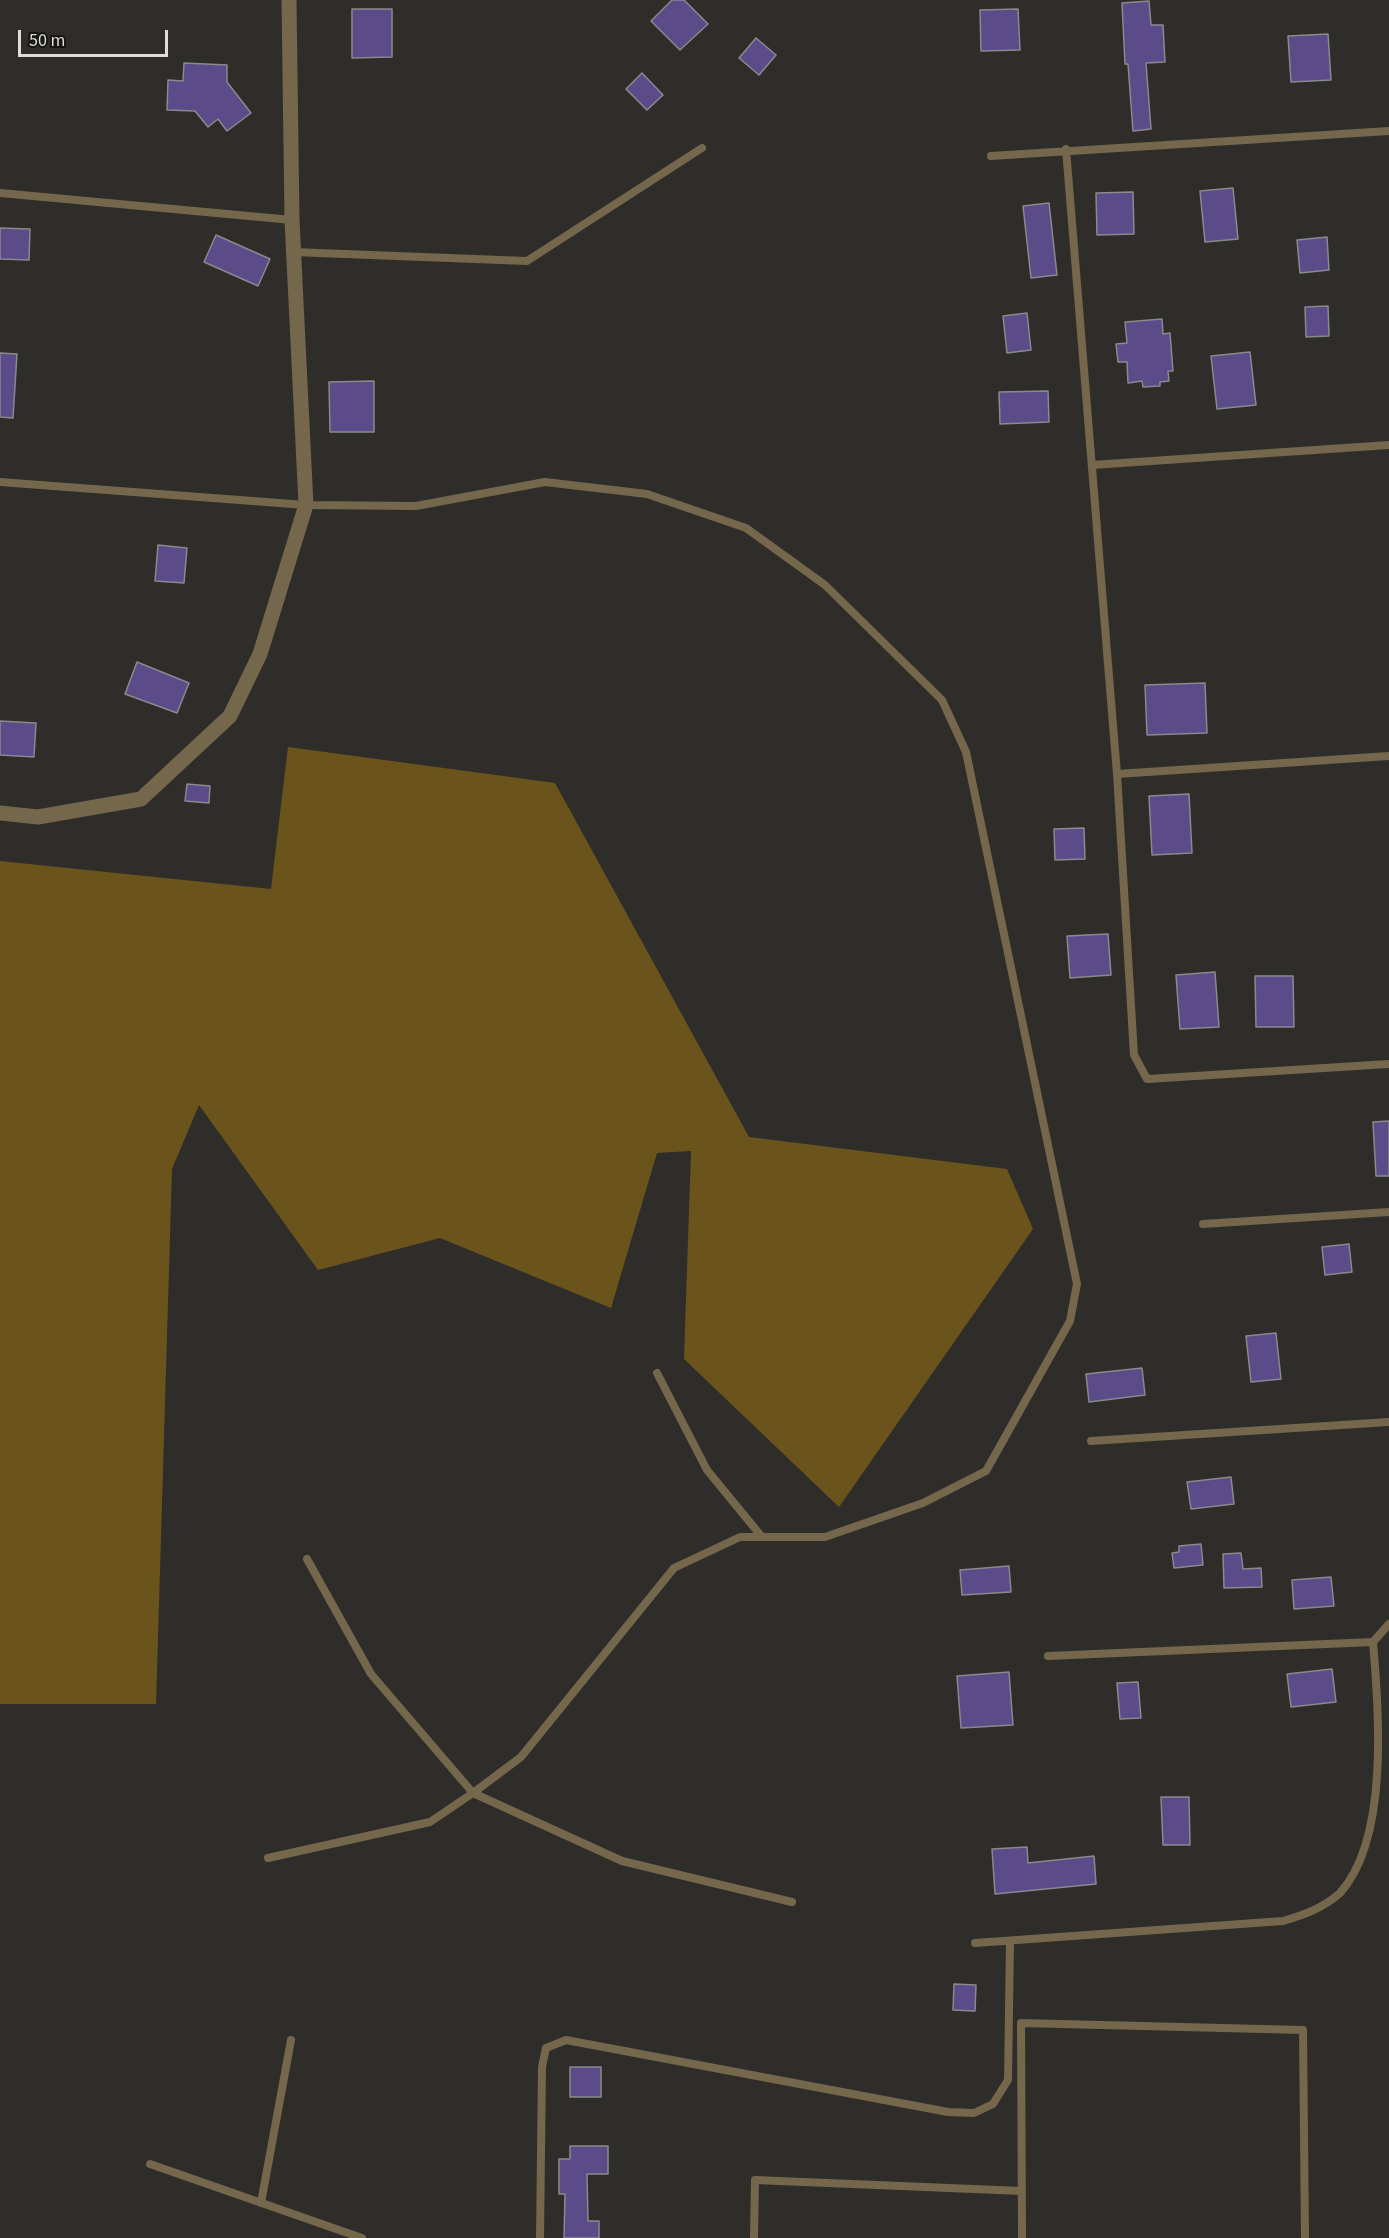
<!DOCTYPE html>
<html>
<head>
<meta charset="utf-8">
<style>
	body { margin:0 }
	#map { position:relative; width:1389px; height:2238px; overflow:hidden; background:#2f2d2a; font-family:"Source Sans 3",sans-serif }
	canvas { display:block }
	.scale { position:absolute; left:18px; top:30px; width:150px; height:27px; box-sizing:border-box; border:3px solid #dfdedc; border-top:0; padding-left:8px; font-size:18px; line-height:21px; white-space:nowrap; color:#dfdedc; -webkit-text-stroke:4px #161514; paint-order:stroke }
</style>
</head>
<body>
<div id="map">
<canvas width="1389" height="2238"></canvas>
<div class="scale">50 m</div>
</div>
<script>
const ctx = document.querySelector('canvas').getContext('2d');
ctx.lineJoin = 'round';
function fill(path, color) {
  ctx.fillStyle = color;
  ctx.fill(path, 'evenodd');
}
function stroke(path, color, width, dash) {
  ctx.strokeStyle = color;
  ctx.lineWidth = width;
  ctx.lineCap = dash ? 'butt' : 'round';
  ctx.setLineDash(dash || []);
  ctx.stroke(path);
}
const forest = new Path2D(`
	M288,747L555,783L749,1137L1007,1169L1033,1229L839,1507L684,1359L691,1151L657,1153L611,1308L440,1238L318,1270L199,1105L172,1169L156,1704H0V861L271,889Z`);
const building = new Path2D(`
	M672,0H684L708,24L680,50L651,21Z
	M1149,1L1151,25H1163L1165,62L1146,63L1151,129L1133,131L1128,64H1125L1122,3Z
	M352,9H392V57L352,58Z
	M1018,9L1020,50L981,51L980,10Z
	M1328,34L1331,80L1291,82L1288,36Z
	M756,38L776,55L759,75L739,58Z
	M184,63L227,65V82L251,113L227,131L218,119L208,127L195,111L167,110L168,80L183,81Z
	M642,73L663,95L647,110L626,89Z
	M1233,188L1238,239L1205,242L1200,191Z
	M1133,192L1134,234L1097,235L1096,193Z
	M1049,203L1057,275L1031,278L1023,206Z
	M0,228L30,229L29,260L0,259Z
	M216,235L270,259L258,286L204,262Z
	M1327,237L1329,270L1300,273L1297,240Z
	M1328,306L1329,336L1306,337L1305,307Z
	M1027,313L1031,350L1007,353L1003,316Z
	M1162,319L1163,334L1170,333L1173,371H1168L1169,381L1160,382V386L1143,387L1142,381L1128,383L1127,362H1118L1116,344L1127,343L1125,322Z
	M1250,352L1256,405L1217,409L1211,356Z
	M0,353L17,354L13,418L0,417Z
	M374,381V432H330L329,382Z
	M1048,391L1049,422L1000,424L999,392Z
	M158,545L187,548L184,583L155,581Z
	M137,662L189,683L177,713L125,694Z
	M1205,683L1207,733L1147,735L1145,685Z
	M0,721L36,723L34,757L0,755Z
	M187,784L210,786L209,803L185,801Z
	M1189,794L1192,853L1152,855L1149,796Z
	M1084,828L1085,859L1055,860L1054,829Z
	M1108,934L1111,975L1070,978L1067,936Z
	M1215,972L1219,1027L1180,1029L1176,975Z
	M1255,976H1293L1294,1027H1256Z
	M1389,1121V1176H1376L1373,1122Z
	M1349,1244L1352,1272L1325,1275L1322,1247Z
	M1276,1333L1281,1379L1251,1382L1246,1336Z
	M1142,1368L1145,1395L1089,1402L1086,1374Z
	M1231,1477L1234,1504L1191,1509L1187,1482Z
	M1201,1544L1203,1565L1174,1568L1172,1553L1179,1552V1546Z
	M1241,1553L1243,1569L1261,1568L1262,1587L1224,1588L1223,1554Z
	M1009,1566L1011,1592L962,1595L960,1570Z
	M1331,1577L1334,1606L1294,1609L1292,1580Z
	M1332,1669L1336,1702L1291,1707L1287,1674Z
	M1009,1672L1013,1725L961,1728L957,1676Z
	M1138,1682L1141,1718L1120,1719L1117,1683Z
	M1161,1797H1189L1190,1845H1163Z
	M1027,1847L1028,1863L1094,1856L1096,1884L995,1894L992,1849Z
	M954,1984L976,1985L975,2011L953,2010Z
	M570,2067H601V2097H570Z
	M570,2146H608V2174H587L588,2221H599V2238H564L565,2194H559V2159H570Z`);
const service = new Path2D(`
	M1066,149L1117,774L1134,1055L1147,1079L1389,1064
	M991,156L1389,131
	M0,193L292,220
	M293,252L527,261L702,148
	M1092,465L1389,445
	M0,482L306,505L416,506L545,482L647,494L746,528L825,585L942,700L966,752L1077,1284L1070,1321L986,1471L923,1503L825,1537H740L674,1568L521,1757L473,1793L430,1822L268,1858
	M1117,774L1389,756
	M1203,1224L1389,1212
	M657,1373L707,1470L762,1537
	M1091,1441L1389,1422
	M307,1559L371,1674L473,1793L622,1861L792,1902
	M1048,1656L1373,1642
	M975,1943L1283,1921C1304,1915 1323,1908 1340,1893C1389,1839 1379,1714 1373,1642L1389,1624
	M150,2164L362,2238
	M261,2203L291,2040
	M540,2238L542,2067L546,2048L566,2040L948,2112L974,2113L993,2104L1008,2080L1010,1942
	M754,2238L755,2180L1022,2191
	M1022,2238L1021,2023L1303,2030L1305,2238`);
const minor = new Path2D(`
	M0,813L38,817L141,799L230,716L260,654L306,505L292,220L289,0`);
fill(forest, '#6b541c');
fill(building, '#5b4b89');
stroke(building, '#8a898d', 1.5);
stroke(service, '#74674b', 8);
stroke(minor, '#74674b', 15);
</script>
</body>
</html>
